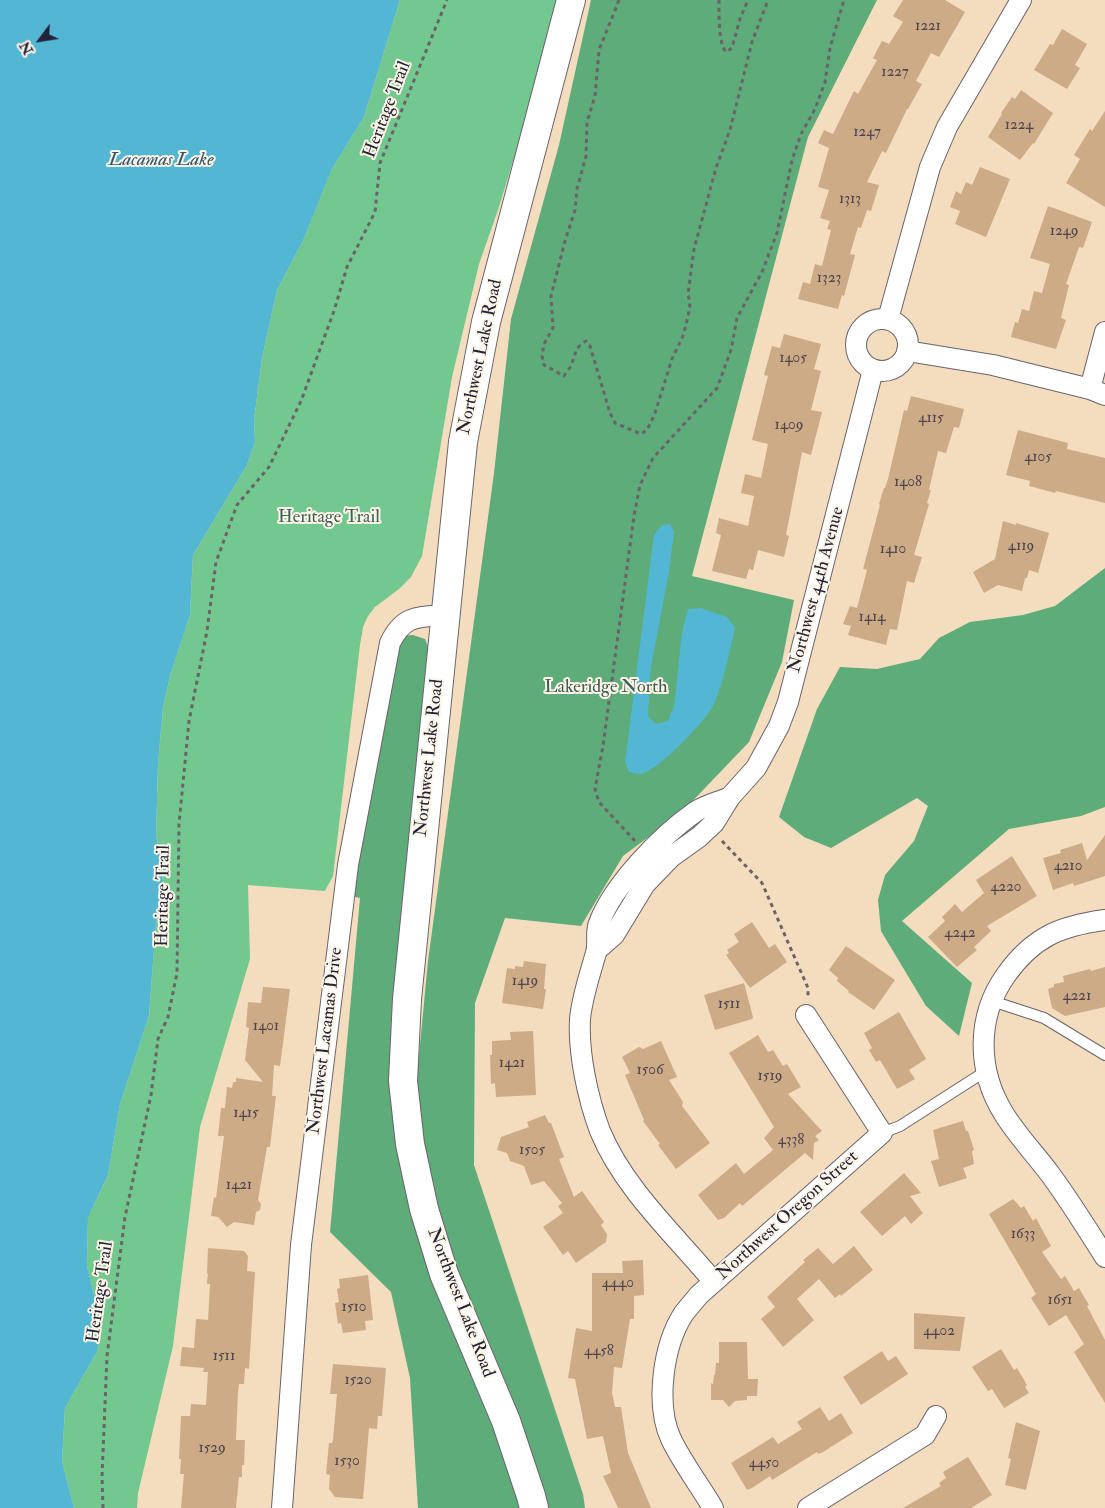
<!DOCTYPE html>
<html>
<head>
<meta charset="utf-8">
<style>
	body { margin:0 }
	#map { position:relative; width:1105px; height:1508px; overflow:hidden; background:#f3ddbe; font-family:"IM FELL Double Pica",serif }
	canvas { display:block }
	.north { position:absolute; left:15px; top:15px; width:50px; height:50px; -webkit-text-stroke:4px #fcf5e5; paint-order:stroke; rotate:239deg; font-size:14px; font-weight:700; line-height:20px; text-align:center; color:#22223b }
	.north::after { content:''; display:block; margin:auto; width:18px; height:22px; background:#22223b; clip-path:polygon(50% 0,100% 100%,50% 72%,0 100%) }
</style>
</head>
<body>
<div id="map">
<canvas width="1105" height="1508"></canvas>
<div class="north">N</div>
</div>
<script>
const ctx = document.querySelector('canvas').getContext('2d');
ctx.lineJoin = 'round';
function fill(path, color) {
  ctx.fillStyle = color;
  ctx.fill(path, 'evenodd');
}
function stroke(path, color, width, dash) {
  ctx.strokeStyle = color;
  ctx.lineWidth = width;
  ctx.lineCap = dash ? 'butt' : 'round';
  ctx.setLineDash(dash || []);
  ctx.stroke(path);
}
function drawText(font, color, halo, rows, align = 'center') {
  ctx.font = font + ' "IM FELL Double Pica",serif';
  ctx.lineWidth = 4;
  ctx.setLineDash([]);
  ctx.textBaseline = 'middle';
  ctx.strokeStyle = halo;
  ctx.fillStyle = color;
  for (const [text, x, y, turn = 0] of rows) {
    ctx.save();
    ctx.translate(x, y);
    ctx.rotate((+turn || 0) * Math.PI / 180);
    ctx.textAlign = isNaN(turn) ? turn : align;
    if (halo) ctx.strokeText(text, 0, 0);
    ctx.fillText(text, 0, 0);
    ctx.restore();
  }
}
const green = new Path2D(`
	M400,0H557L530,106L498,210L479,264L452,377L422,556L411,577L399,589L375,607L368,616L363,627L360,645L333,876L325,891L248,885L250,959L200,1127L173,1346L138,1493L137,1508H74L62,1461L65,1408L97,1352L102,1327L87,1266L88,1218L108,1175L120,1104L149,1016L156,923L164,868L156,837L158,764L163,707L170,676L190,615L193,555L247,465L255,442L254,420L262,358L277,290L303,241L332,169L364,117Z`);
const forest = new Path2D(`
	M591,0H877L808,137L692,576L794,600L782,662L749,742L682,812L623,856L581,926L505,918L475,1003L474,1165L583,1494L585,1508H544L458,1270L430,1179L416,1087L428,961L494,473L511,319L559,145Z
	M1105,568V807L1081,816L1009,829L902,921L972,983L959,1036L926,1006L881,931L878,900L885,875L914,841L928,806L917,798L831,848L804,837L779,817L817,709L840,667L877,669L920,659L939,638L970,622L1023,615L1055,606Z
	M413,635L425,639L431,654L397,1136L528,1508H418L410,1378L391,1292L330,1232L360,898L346,895L400,636Z`);
const water = new Path2D(`
	M0,0H400L364,117L332,169L303,241L277,290L262,358L254,420L255,442L247,465L193,555L190,615L170,676L163,707L158,764L156,837L164,868L156,923L149,1016L120,1104L108,1175L88,1218L87,1266L102,1327L97,1352L65,1408L62,1461L74,1508H0Z
	M670,524L674,532L669,572L651,667L648,716L656,724L668,721L674,707L682,632L688,609L701,608L727,617L735,628C729,654 724,681 713,706C706,721 660,768 644,773C640,775 633,773 629,772L625,762L654,535L662,525Z`);
const building = new Path2D(`
	M903,0H945L965,12L939,57L931,53L916,81L922,84L908,109H907L886,153L882,151L867,182L879,185L871,211L867,210L861,228L858,227L850,254L855,255L844,296L842,295L838,309L798,299L803,282L810,284L815,264L822,266L831,230L827,229L830,221L820,218L829,190L818,187L829,148L818,143L824,130L833,134L854,91L858,94L877,60L873,58L882,41L889,44L903,22L893,16Z
	M1062,29L1087,44L1075,65L1080,68L1067,89L1034,70L1050,44L1053,45Z
	M1021,90L1053,113L1034,144L1033,143L1020,160L988,137L1002,114L1001,113L1012,97L1015,99Z
	M1105,111V207L1066,183L1080,159L1074,155L1090,129L1092,131Z
	M980,167L1010,179L986,237L955,224L960,211L950,207L956,191L961,194L966,182L972,185Z
	M1048,206L1092,222L1083,248L1079,247L1066,284L1069,285L1061,318L1066,320L1056,349L1011,337L1015,322L1018,323L1022,309L1029,311L1034,291L1042,293L1050,264L1030,258Z
	M784,334L821,344L814,369L821,371L811,410L822,412L811,455L802,452L786,535L789,536L784,557L758,550L753,570L749,569L746,579L712,571L721,535L716,533L719,518L748,526L754,496L741,493L745,474L761,478L768,444L752,440L768,376L764,375L772,346L780,348Z
	M911,396L964,409L959,428L954,427L946,453L938,451L929,490H931L927,503L929,504L914,555L922,557L914,583L907,581L897,630L890,629L886,645L848,635L851,626L843,624L850,606L857,608L867,570L863,569L880,505L879,504L884,488H885L888,479L904,410L907,411Z
	M1018,430L1068,443L1067,449L1105,458V503L1056,491L1055,493L1029,486L1030,481L1006,475Z
	M1003,521L1016,525V523L1049,533L1038,573L1029,570L1027,578H1025L1022,591L998,585L984,593L973,572L995,559Z
	M1105,835V876L1074,886L1073,883L1053,890L1043,858L1061,853L1060,850L1082,843L1087,860Z
	M1012,856L1037,896L987,926L991,931L974,947L977,950L957,967L928,937L945,921L942,917L955,904L962,912L984,893L976,880Z
	M752,922L769,948L775,944L787,962L750,988L726,955L729,953L727,950L739,942L734,934Z
	M846,946L895,980L874,1010L848,992L849,991L837,981L838,978L829,970Z
	M524,961L546,964L544,989H546L543,1009L502,1003L507,968L515,969V966L523,967Z
	M1105,967V1007L1065,1016L1052,1008L1048,989L1054,987V984L1064,982L1063,976L1090,969L1091,971Z
	M744,983L753,1017L752,1019L715,1030L704,995Z
	M263,987L290,989L280,1066L274,1065L272,1096H276L270,1147H267L258,1200L261,1204L260,1210L256,1212L254,1225L234,1222L227,1227L218,1217L211,1216L214,1197L216,1198L224,1136H218L221,1108H225L227,1087L232,1088L233,1082H236V1078L263,1082L245,1060L249,1028L246,1027L248,1002L261,1003Z
	M899,1012L926,1059L909,1070L915,1079L897,1089L880,1060L876,1062L869,1050L872,1048L864,1033Z
	M533,1031L536,1095L496,1097L495,1083L491,1084L490,1055H492V1041L511,1040L510,1032Z
	M758,1035L768,1052L773,1050L783,1066L787,1064L801,1087L788,1094L822,1131L815,1136L819,1140L814,1143L813,1160L805,1153L742,1206L740,1203L724,1218L718,1220L698,1195L736,1163L744,1174L773,1150L764,1138L774,1127L729,1053Z
	M661,1041L677,1077L669,1080L683,1102L682,1106L710,1143L676,1169L658,1145L660,1144L643,1121L644,1120L625,1075L630,1073L622,1057L639,1047L643,1049Z
	M545,1115L549,1123H551L564,1157L559,1159L574,1197L582,1191L604,1222L601,1225L607,1234L606,1242L576,1263L568,1251L563,1255L543,1227L563,1213L558,1206L562,1203L544,1181L531,1185L524,1166L510,1161L507,1153L497,1150L501,1137L529,1127L527,1122Z
	M963,1121L966,1131H968L974,1150L972,1151L974,1164L963,1168L967,1178L939,1187L931,1161L939,1159L933,1130Z
	M904,1173L921,1193L910,1196L923,1213L911,1224L905,1216L882,1236L860,1212Z
	M1013,1199L1021,1208L1024,1206L1033,1221L1036,1218L1051,1246L1042,1252L1061,1279L1065,1276L1074,1291L1079,1288L1089,1305L1087,1306L1105,1340V1403L1074,1352L1084,1344L1066,1315L1049,1326L1031,1298L1036,1294L989,1214Z
	M854,1246L873,1270L841,1296L840,1294L835,1298L819,1279L797,1299L814,1320L783,1347L761,1319L775,1307L767,1297L805,1262L803,1260L818,1248L833,1264Z
	M208,1248L244,1251L248,1256L247,1271L255,1272L249,1369L245,1368L244,1384H239L238,1392L236,1440H245L244,1465H242V1477H239L236,1508H181L184,1474H180L181,1459H179L181,1416H190L191,1404L206,1405L208,1372H203L204,1368L180,1366L182,1347L194,1348L196,1319L208,1320L210,1284H207L208,1273L207,1274Z
	M643,1260L644,1295L634,1296V1319H630L622,1368L614,1367L612,1393L615,1407H621L628,1453L651,1508H618L603,1476L611,1473L603,1436L587,1439L575,1379L568,1378L576,1328L592,1331V1273H623L622,1261Z
	M368,1275L373,1320L365,1321L366,1330L343,1333L341,1323L338,1324L335,1303L339,1302L337,1289L340,1288L339,1279Z
	M914,1313L965,1317L960,1351L914,1349Z
	M719,1342H747L748,1379H758L757,1396H747V1400L735,1401L729,1407L723,1400H711V1383L713,1384L714,1375H715L716,1363H719Z
	M1001,1349L1014,1370L1017,1368L1027,1385L1025,1387L1029,1393L1004,1408L992,1389L988,1391L972,1367Z
	M882,1351L888,1361L896,1356L908,1374L861,1405L843,1377Z
	M333,1364L386,1368L382,1416H378L377,1429L369,1428L363,1499L335,1497L329,1489L330,1475L326,1474L329,1443H332L333,1440L337,1394H330Z
	M820,1407L829,1421L841,1413L853,1433L823,1452L818,1454L817,1452L772,1480L770,1476L752,1488L747,1490L731,1463L773,1437L778,1444L802,1429L797,1422Z
	M1016,1422L1040,1431L1026,1490L1005,1485L1011,1459L1008,1458Z
	M968,1457L992,1495L971,1508H903L941,1486L939,1483L946,1478L943,1472Z`);
const path = new Path2D(`
	M619,0L599,50L595,96L587,122L586,156L577,189L575,210L565,241L551,296L553,328L544,344L542,356L544,365L564,376C566,373 569,369 571,366C575,355 575,347 586,341L590,346L610,413L615,423L641,434L647,430L654,416L672,359L683,336L688,317L690,303L688,294L694,249L716,168L730,130L752,42L768,0
	M719,0C719,12 718,43 726,52L732,48L740,19L748,0
	M635,841L599,802L595,789L603,746L634,516L640,485L653,458L717,388L731,350L737,318L762,272L777,233L792,160L801,134L815,109L825,82L830,48L844,0
	M722,841L762,883L808,988V997
	M103,1508L102,1477L107,1356L125,1217L151,1095L158,1039L168,1017L177,973L179,824L189,721L207,631L216,562L237,505L269,467L301,401L334,311L347,267L375,212L380,163L447,0`);
const service = new Path2D(`
	M992,1001L1044,1018L1105,1055
	M882,1133L900,1126L986,1071`);
const minor = new Path2D(`
	M856 345a26 26 0 1 1 52 0a26 26 0 1 1-52 0Z
	M888,319L930,167L947,127L1021,0
	M907,351L993,365L1090,389L1105,395
	M1090,389L1105,332
	M1105,920C1060,926 1033,937 1006,975C976,1017 977,1071 1004,1114C1017,1135 1035,1154 1050,1174C1070,1201 1087,1229 1105,1257
	M598,949L614,935L645,884L671,857L699,837L714,823L730,797L756,768L779,726L788,702L873,370
	M714,1282C675,1235 624,1189 600,1131C588,1099 578,1053 580,1019C582,997 590,974 596,953C599,943 595,932 599,923C614,884 661,836 695,812C705,805 719,802 730,797
	M282,1508L301,1245L348,865L390,643C403,616 416,617 444,615
	M713,1508C700,1486 682,1462 671,1439C655,1404 663,1345 684,1313C689,1307 694,1301 699,1295L882,1133L806,1015
	M808,1508L925,1435L936,1416`);
const secondary = new Path2D(`
	M534,1508L531,1496L506,1421L444,1274L424,1209L410,1144L403,1081L407,999L463,442L486,322L571,0`);
const numberNames = [
	["1221",928,27],
	["1227",895,73],
	["1224",1019,126],
	["1247",867,133],
	["1313",850,200],
	["1249",1064,232],
	["1323",829,279],
	["1405",793,359],
	["4115",931,419],
	["1409",789,426],
	["4105",1038,458],
	["1408",908,483],
	["4119",1021,547],
	["1410",893,550],
	["1414",872,618],
	["4210",1068,867],
	["4220",1006,888],
	["4242",960,934],
	["1419",525,982],
	["4221",1077,997],
	["1511",729,1005],
	["1401",266,1027],
	["1421",512,1064],
	["1506",650,1071],
	["1519",770,1077],
	["1415",246,1114],
	["4338",791,1141],
	["1505",532,1151],
	["1421",239,1186],
	["1633",1023,1235],
	["4440",618,1284],
	["1651",1060,1301],
	["1510",354,1308],
	["4402",939,1332],
	["4458",599,1352],
	["1511",224,1357],
	["1520",358,1381],
	["1529",212,1449],
	["1530",347,1462],
	["4450",764,1464]
];
const streetNames = [
	["Heritage Trail",388,110,-69],
	["Northwest Lake Road",481,357,-78],
	["Northwest 44th Avenue",817,590,-75],
	["Northwest Lake Road",430,758,-84],
	["Heritage Trail",164,896,-89],
	["Northwest Lacamas Drive",326,1041,-83],
	["Northwest Oregon Street",788,1216,-42],
	["Heritage Trail",101,1292,-82],
	["Northwest Lake Road",460,1303,69]
];
const parkNames = [
	["Heritage Trail",329,518],
	["Lakeridge North",606,688]
];
const waterNames = [
	["Lacamas Lake",161,161]
];
fill(green, '#72c88e');
fill(forest, '#5dac79');
fill(water, '#53b6d2');
fill(building, '#cdab86');
stroke(service, '#6b6369', 12);
stroke(minor, '#6b6369', 22);
stroke(secondary, '#6b6369', 30);
stroke(path, '#6b6369', 3, [4, 4]);
stroke(service, '#fff', 10);
stroke(minor, '#fff', 20);
stroke(secondary, '#fff', 28);
drawText('15px', '#4d444e', null, numberNames);
drawText('18px', '#22223b', '#fcf5e5', streetNames);
drawText('18px', '#3e5c58', '#fcf5e5', parkNames);
drawText('italic 19px', '#335670', '#fcf5e5', waterNames);
</script>
</body>
</html>
